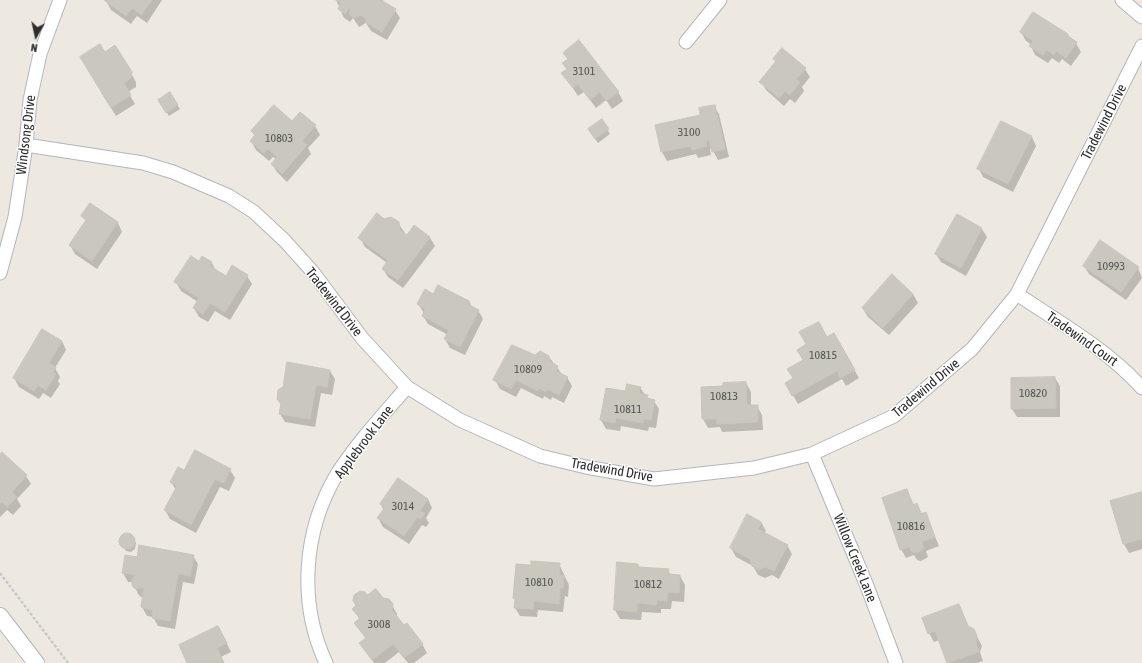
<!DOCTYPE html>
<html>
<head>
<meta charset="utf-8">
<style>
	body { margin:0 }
	#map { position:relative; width:1142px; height:663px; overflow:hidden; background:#ede9e0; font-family:"Asap Condensed",sans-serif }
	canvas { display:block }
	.north { position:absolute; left:16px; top:16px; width:40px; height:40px; -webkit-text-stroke:3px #fff; paint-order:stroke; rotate:189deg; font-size:11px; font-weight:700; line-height:16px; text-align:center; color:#2d2d2d }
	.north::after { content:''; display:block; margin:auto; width:14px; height:18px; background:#2d2d2d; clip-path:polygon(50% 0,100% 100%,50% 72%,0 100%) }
</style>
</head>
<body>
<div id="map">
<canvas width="1142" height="663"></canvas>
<div class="north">N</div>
</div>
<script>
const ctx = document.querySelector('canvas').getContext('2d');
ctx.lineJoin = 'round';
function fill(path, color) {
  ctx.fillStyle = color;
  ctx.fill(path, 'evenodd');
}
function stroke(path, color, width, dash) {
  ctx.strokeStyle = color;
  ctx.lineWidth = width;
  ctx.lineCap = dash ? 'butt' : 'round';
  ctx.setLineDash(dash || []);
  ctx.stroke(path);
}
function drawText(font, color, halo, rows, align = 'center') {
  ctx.font = font + ' "Asap Condensed",sans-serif';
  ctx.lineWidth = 3;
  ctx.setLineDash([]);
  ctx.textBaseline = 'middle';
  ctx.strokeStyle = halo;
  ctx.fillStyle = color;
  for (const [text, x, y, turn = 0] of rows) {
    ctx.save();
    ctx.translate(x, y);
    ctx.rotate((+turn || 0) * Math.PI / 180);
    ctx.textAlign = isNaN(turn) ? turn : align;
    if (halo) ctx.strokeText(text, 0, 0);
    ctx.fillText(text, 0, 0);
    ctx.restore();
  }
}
const shadow = new Path2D(`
	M107,0H162L147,23L137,16L131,24L111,10L106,1Z
	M336,0H383L385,3L395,10L400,18L387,40L371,31L366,23L359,27L353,18L350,22L344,18Z
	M1021,32L1067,34L1076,43L1081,52L1071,66L1062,59L1059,63L1052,58L1048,63L1035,55L1031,46L1032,45L1026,41Z
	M105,53L131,73L136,82V87L128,92L135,104L116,116L101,92L103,91Z
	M564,53L618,92L623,101L612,109L606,100L596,108L584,92L578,96L563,73L567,70L564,63L568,60Z
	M774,59L805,69L810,77L802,87L804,91L795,103L790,99L784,106L766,90L761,82L777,63Z
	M161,104L177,105L180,109L169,116Z
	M714,106L719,114L729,157L718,160L712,149H710L711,155L698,158L696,154L667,161L662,152L656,126L701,116Z
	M602,121L610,134L598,143L591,133Z
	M292,122L315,126L320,135L308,148L311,154L287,182L277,172L272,164L276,159L273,157L269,161L256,150L251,141L255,136L252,131Z
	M1002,122L1032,137L1036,146L1013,192L983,177L979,169Z
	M90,205L118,223L122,232L97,269L75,254L70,245L86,222L83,216Z
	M957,215L982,229L987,237L966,276L941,262L936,254Z
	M384,220L398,223L407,236L414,226L430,238L435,246L403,288L388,277L383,269L387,263L365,247L360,238Z
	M203,258L212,263L216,271L226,277L247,276L252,284L230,320L215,311L208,322L199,317L194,308L198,302L181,291L176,282L200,263Z
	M1084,266L1138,268L1142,278L1126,300L1089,274Z
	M913,294L918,303L889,335L868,317L863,309Z
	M434,295L469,302L472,307L478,310L483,319L465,355L450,348L445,339L448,335L428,324L423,316L424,313L418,304Z
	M834,334L859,378L846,386L842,379L798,404L786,383L794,379L804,360L827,338Z
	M62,341L66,350L55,368L60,377L58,381L60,384L51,398L43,393L39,399L19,387L14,378Z
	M535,356L549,357L562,374L567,377L572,386L564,403L552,397L551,400L544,396L543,399L521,388L516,397L500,389L495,380Z
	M330,371L335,379L332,395L321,393L315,427L285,422L280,414L282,406L278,398Z
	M1055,378L1060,386V417H1017L1012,409Z
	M746,383L751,392V406H757L762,415L763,430L722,432L720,427L708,428L703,419L702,388L724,387Z
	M640,387L645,395L649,400L654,401L659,409L656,428L649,427L648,431L621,426L620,431L606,429L601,420L607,389L626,392Z
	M0,456L26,476L31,484L17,499L21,506L13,515L7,510L0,517Z
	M230,470L235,478L229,491L220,487L196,533L170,519L165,510L176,490L171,482L184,472Z
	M907,491L914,505L917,504L922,514L925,513L939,546L926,551L928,557L921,561L917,560L914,555L906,558L901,549Z
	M1142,494V549L1129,553L1124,544L1112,502Z
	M428,499L432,508L426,518L429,523L426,527L422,525L409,544L383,527L378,518L384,510L381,505Z
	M761,522L766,531L764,533L787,545L792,554L779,579L772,575L765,578L758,575L753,566L736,557L731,548Z
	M125,534L131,535L136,543L135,549L131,552L126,551L120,542L121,537Z
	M193,556L198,564L194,584L183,582L175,629L158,626L153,617L147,616L142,607L144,597H141L138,594L133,582H128L123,573L138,559Z
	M618,563L638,565L640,568L668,570L671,576H680L685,585L684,602L672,601L671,609H661V613L642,612L641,620L620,619L615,610Z
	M559,564L569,585L568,597L565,596L563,612L538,610L537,617L520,616L515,608L516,601L514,598L532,566Z
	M367,597L383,599L392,605L397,614V617L422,644L427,653L414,663H408L399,652L385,663H374L360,643L366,639L355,623L360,620L353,609Z
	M959,605L969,627L973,629L982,646L980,652L983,661L977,663H949L939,640L934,642L929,633Z
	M223,636L231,652L221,657L224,663H189Z`);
const building = new Path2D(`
	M105,0H152L141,15L132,8L126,16L105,1Z
	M336,0H381L396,9L382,32L365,22L367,19L360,15L354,18L350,15L349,12L351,9L349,8L345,14L338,9L341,3Z
	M1033,12L1068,34L1067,36L1077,42L1066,58L1056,51L1054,55L1047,50L1043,55L1029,46L1033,41L1020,32Z
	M579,40L619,92L606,101L600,92L590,100L578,84L573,88L561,73L567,69L562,63L568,59L563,53Z
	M100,44L105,52L115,45L132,72L131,78L124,83L131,95L111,108L80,57Z
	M782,48L806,68L796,79L800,82L790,95L785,91L779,98L759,82L776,61L773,59Z
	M170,92L178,105L166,113L158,100Z
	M274,105L292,121L300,112L316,125L302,141L307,145L282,174L271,164L277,157L268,149L264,153L250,141L255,135L251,131Z
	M715,105L725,149L712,152L709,140L706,141L707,146L692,150L691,146L661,152L655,125L700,115L699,108Z
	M602,119L609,129L595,139L588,129Z
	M1001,121L1032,136L1008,184L977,169Z
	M90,203L118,222L92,261L69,245L86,220L81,216Z
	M377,213L384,219L391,217L399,222L400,230L407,235L414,225L430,237L398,280L382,269L388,260L358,238Z
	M957,214L982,228L961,268L935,254Z
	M1100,240L1139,267L1121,292L1083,266Z
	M191,256L199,261L202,256L212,262L210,266L226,276L232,265L248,275L225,312L210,303L203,314L193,308L199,298L174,282Z
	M892,274L913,294L883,328L862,308Z
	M438,285L469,301L471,306L479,310L460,347L444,339L449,330L422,316L425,309L417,304L425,289L433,294Z
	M819,322L827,337L834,333L855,370L840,378L837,371L792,396L785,383L793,378L787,369L803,360L797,350L806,344L799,332Z
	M42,329L62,341L49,363L56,367L53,373L56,374L46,390L38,385L34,391L13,378Z
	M512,345L535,355L540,351L549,356L550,362L558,366L556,371L568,377L559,395L547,389L546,392L539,388L538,391L516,380L511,389L493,380Z
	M287,362L330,370L327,387L316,385L310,419L279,414L281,404L277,399L278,390L283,387Z
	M1055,377L1056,408L1011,409V378Z
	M746,382L747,405H758V422L717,424L716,419H702L701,387L723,386V383Z
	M627,384L641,387L639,393L648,395L647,398L655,400L651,420L644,419L643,423L616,418L615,423L600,420L606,388L625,391Z
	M195,450L231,469L224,483L215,479L191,525L164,510L177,486L170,482L178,467L184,470Z
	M2,452L27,475L12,492L17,497L7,507L2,502L0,504V455Z
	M398,478L428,499L420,511L425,514L420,519L417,517L404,536L377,518L385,507L380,504Z
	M907,489L913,505L917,503L921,514L926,512L935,537L922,542L924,547L921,551L915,553L911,551L909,547L900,550L882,498Z
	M1142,492V539L1123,544L1110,501Z
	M747,514L761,522L758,529L788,545L774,571L766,567L759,570L752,566L750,559L730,548Z
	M119 541a8 8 0 1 1 16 0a8 8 0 1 1-16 0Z
	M139,545L194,555L190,576L178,574L170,621L152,618L153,610L141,607L144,587L135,589L132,585V579L136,575L122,573L125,555L137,557Z
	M531,561L560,563L559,575H564L563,588H560L559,604L534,601L533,609L514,608L515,599L513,598L516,564L531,565Z
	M617,562L638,564V567L669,569L668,574L680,575L679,593L668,592L667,601L657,600L656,605L637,603V612L614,610Z
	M376,589L383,598L389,599L393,604L392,610L404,625L407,623L423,644L404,658L393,644L372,660L359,643L366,638L354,623L360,618L352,609L356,605L353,601L354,595L360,591L365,592L367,595Z
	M959,604L968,626L974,629L977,636L976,642L979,652L947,663L935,631L928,634L922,618Z
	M218,626L227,643L217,648L224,663H187L179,645Z`);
const path = new Path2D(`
	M0,573L68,663`);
const minor = new Path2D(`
	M1122,0L1142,17
	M686,42L720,0
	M26,145L143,163L173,172L229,196L254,212L284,240L312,271L362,338L407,387L460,420L540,456L586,467L654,479L754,468L812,454L894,416L972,349L1017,294L1142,46
	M0,273L15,217L26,145L30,100L40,54L60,0
	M1017,294C1060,323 1107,349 1142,388
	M812,454L867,586L896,663
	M326,663C298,603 303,531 337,474C357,443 383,415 407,387`);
const tertiary = new Path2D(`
	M0,616L36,663`);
const numberNames = [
	["3101",584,71],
	["3100",689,132],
	["10803",279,138],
	["10993",1111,266],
	["10815",823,355],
	["10809",528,369],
	["10820",1033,393],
	["10813",724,396],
	["10811",628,409],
	["3014",403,506],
	["10816",911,526],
	["10810",539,582],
	["10812",648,584],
	["3008",379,624]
];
const streetNames = [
	["Tradewind Drive",1104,122,-63],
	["Windsong Drive",26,135,-83],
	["Tradewind Drive",334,302,52],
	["Tradewind Court",1082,339,35],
	["Tradewind Drive",926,388,-40],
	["Applebrook Lane",364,442,-53],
	["Tradewind Drive",612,470,10],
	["Willow Creek Lane",855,558,68]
];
fill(shadow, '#0003');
fill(building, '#c9c7be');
stroke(building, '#c9c5b9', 1);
stroke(minor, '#b3b4bf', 15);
stroke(tertiary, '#b3b4bf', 18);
stroke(path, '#c8c8c8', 2.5, [3, 2]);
stroke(minor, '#fff', 13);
stroke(tertiary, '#fff', 16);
drawText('12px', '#545451', null, numberNames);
drawText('14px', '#2d2d2d', '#fff', streetNames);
</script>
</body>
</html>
